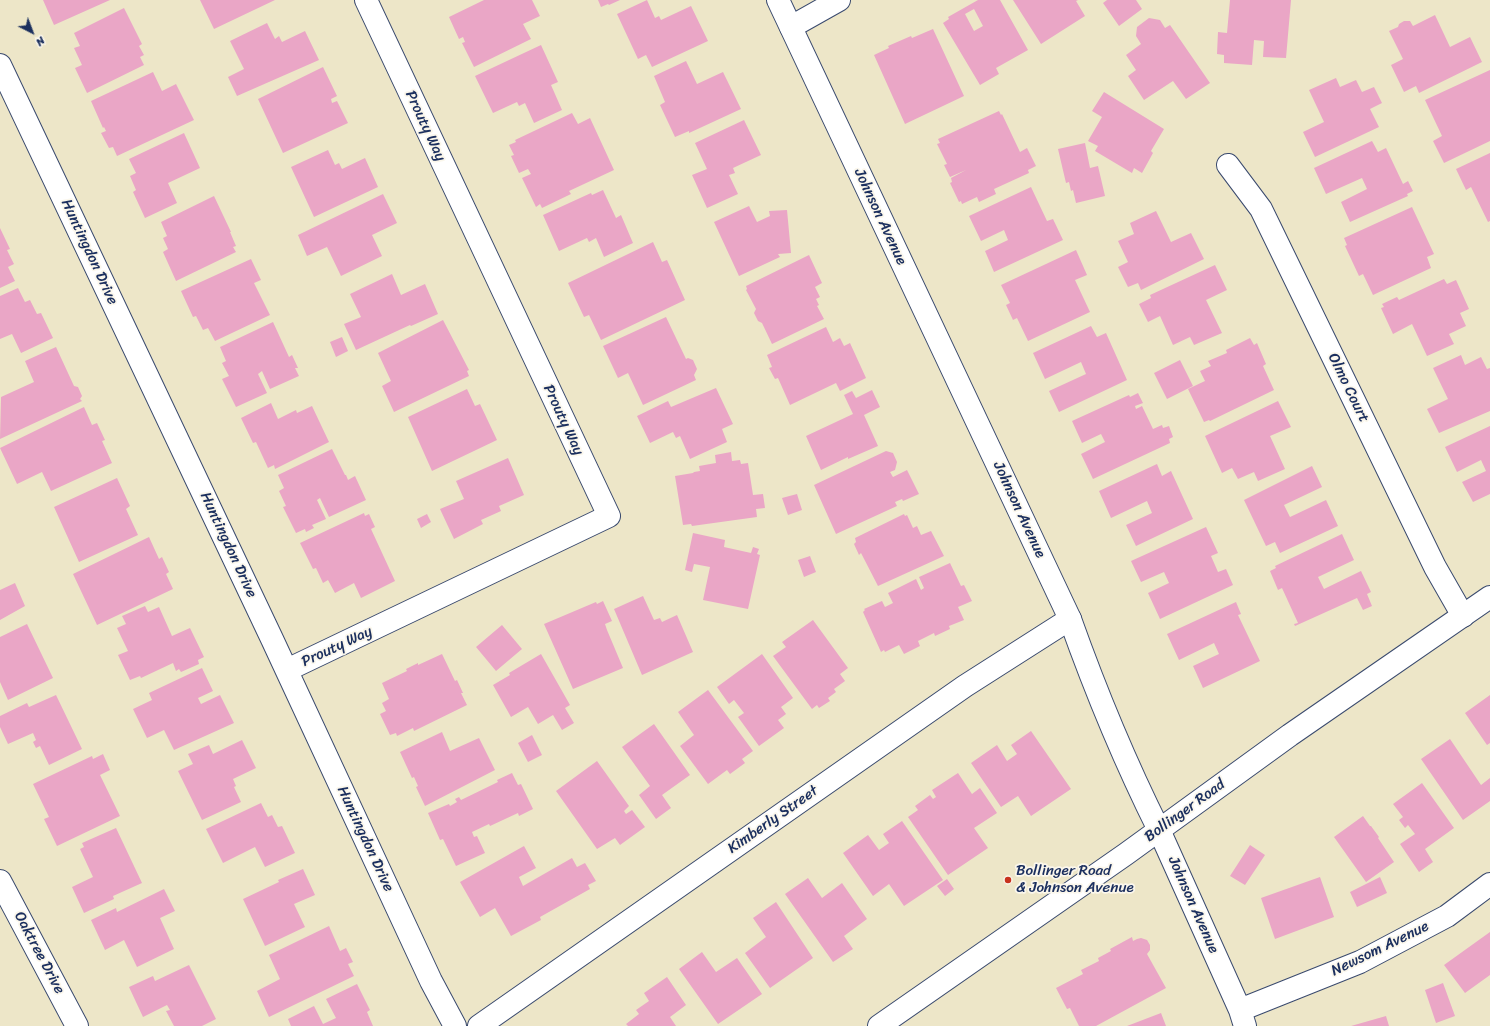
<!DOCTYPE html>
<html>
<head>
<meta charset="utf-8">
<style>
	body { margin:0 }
	#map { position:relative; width:1490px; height:1026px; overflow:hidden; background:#ede6c8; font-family:Sriracha,sans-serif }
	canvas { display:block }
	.north { position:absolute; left:12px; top:12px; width:40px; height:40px; -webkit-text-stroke:3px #fbf7ec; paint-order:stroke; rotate:138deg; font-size:11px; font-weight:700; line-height:16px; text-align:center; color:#1b2f5e }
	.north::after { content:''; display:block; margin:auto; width:14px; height:18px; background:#1b2f5e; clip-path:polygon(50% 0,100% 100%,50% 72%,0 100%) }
</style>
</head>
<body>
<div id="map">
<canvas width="1490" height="1026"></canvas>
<div class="north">N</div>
</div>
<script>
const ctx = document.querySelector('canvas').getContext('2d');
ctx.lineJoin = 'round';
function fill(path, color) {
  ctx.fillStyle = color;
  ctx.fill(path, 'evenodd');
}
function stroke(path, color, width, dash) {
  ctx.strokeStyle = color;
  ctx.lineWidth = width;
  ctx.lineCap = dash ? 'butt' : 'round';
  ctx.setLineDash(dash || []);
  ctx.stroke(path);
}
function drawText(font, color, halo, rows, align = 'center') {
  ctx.font = font + ' Sriracha,sans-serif';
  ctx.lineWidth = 3.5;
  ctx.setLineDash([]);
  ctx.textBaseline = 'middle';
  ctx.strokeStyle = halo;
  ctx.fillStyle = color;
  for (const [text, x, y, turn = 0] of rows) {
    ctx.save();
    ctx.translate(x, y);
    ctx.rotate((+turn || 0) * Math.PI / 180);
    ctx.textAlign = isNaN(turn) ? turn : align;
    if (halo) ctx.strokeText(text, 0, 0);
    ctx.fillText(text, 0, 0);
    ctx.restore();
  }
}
const building = new Path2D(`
	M43,0H110L54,25Z
	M200,0H275L214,29Z
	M484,0H532L540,16L523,24L531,39L474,67L462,43L465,42L463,37L459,39L449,17Z
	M598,0H620L609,5L608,4L601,7Z
	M647,0L655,18L659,16L661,20L691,6L708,41L652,67L646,55L638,59L617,14Z
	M978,0H1000L1028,50L996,68L999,74L980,85L943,23L949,19L948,17ZM974,9L983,26L974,31L965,14Z
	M1013,0H1078L1076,1L1085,16L1041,44Z
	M1107,0H1136L1142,9L1119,26L1103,3Z
	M1230,0H1291L1286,58L1263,57L1264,41L1254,40L1252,65L1224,63V55L1217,54L1218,32L1227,33Z
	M124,8L142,44L139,46L144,55L140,57L144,65L87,93L75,68L82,65L74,48L80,46L74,33Z
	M1435,15L1450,47L1470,37L1482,62L1419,93L1416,86L1404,92L1391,65L1403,59L1389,31L1398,27L1399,24L1404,21H1410L1413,26Z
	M1149,18L1160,20L1165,28L1170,25L1210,83L1186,99L1173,81L1144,100L1128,76L1136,70L1126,55L1141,44L1136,36L1137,27Z
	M267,23L275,39L279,36L282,42L305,31L319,60L237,96L228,77L244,69L230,41Z
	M933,29L964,96L905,124L874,55L889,48L888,46L911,36L912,38Z
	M541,45L558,82L551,85L562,110L534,123L525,103L519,106L517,102L493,113L475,76Z
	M686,61L697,84L723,72L741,109L689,133V131L675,137L660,105L665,102L654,76Z
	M323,67L337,96L331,99L332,103L337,101L348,123L283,153L258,99Z
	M1490,70V141L1444,163L1433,141L1442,136L1425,100Z
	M153,72L162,91L176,84L194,120L117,156L113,147L109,148L101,133L106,131L104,127L103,128L91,101Z
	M1336,78L1340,87L1356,80L1362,92L1374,87L1382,103L1370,109L1379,127L1315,157L1303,132L1324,122L1309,90Z
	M1104,92L1164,129L1151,151L1153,153L1142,173L1134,168L1132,173L1095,151L1098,146L1088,141L1102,117L1092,111Z
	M999,111L1001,115L1002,114L1020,152L1027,148L1036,166L1028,170L1029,173L994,189L996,194L979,202L977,197L962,204L961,201L959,202L950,183L952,182L951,178L966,170L950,177L944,165L947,164L937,144L940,143L938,139Z
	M572,113L578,124L590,118L614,170L569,191L571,194L542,208L540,204L536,207L522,178L531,174L528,169L519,173L511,156L514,155L509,145L516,142L515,140Z
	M744,120L761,155L733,168L735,173L729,175L738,194L707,208L692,175L707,169L695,143Z
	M184,133L200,168L168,183L177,203L145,218L133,192L136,190L130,176L136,173L129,159Z
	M1372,141L1378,152L1386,148L1403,184L1408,181L1413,191L1407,194L1408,196L1350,222L1341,202L1367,189L1362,178L1326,194L1314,168Z
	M1085,143L1090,168L1098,166L1105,196L1076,203L1073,190L1071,191L1069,182L1066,183L1058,149Z
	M328,150L335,165L339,163L342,169L365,158L378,187L314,217L291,167Z
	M1490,153V221L1488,222L1471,187L1466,190L1456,169Z
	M1031,187L1047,221L1053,219L1063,240L994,272L985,251L1008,240L1004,230L981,241L969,216Z
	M603,190L616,218L621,215L633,243L604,257L596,238L589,242L587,238L559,251L543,215L591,193L592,195Z
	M383,194L397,223L372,235L382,256L341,276L327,247L307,256L298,235Z
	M214,196L231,232H230L236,246L233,247L236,252L176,281L163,252L168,249L163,238L167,236L161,222Z
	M749,206L757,222L770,216L769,211L787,210L791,253L778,254L780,257L739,276L714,222Z
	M1412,207L1434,254L1427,257L1431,268L1373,295L1363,274L1359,276L1345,246L1347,245L1344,238Z
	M1156,211L1171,242L1191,233L1204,259L1141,290L1138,283L1128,287L1118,267L1128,262L1118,241L1134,234L1130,223Z
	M0,228L10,249L7,250L14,264L8,267L15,281L0,288Z
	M653,242L662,262L667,260L685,300L601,340L589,315L584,317L568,283Z
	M1076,250L1087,275L1075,280L1090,312L1028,341L1017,318L1013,320L1006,305L1010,303L1001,285Z
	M809,255L822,283L815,287L820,297L816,299L819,305L817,306L824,319L772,344L762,323L758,321L754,313L756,309L746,290L747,289L746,286Z
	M251,259L261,280L254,283L270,315L215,341L208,328L203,330L196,316L193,317L181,291Z
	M1215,265L1227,290L1206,300L1222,333L1194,345L1190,337L1173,345L1160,316L1148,322L1139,304L1151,298L1150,295Z
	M392,274L401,295L425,284L438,314L411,326L410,325L356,350L344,324L361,317L350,294Z
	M1444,279L1447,284L1456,280L1469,309L1460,313L1466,326L1449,334L1454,344L1427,356L1412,324L1393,334L1381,308L1384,307L1382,304L1397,297L1399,300Z
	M18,288L25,302L30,300L37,314L41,313L53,338L21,353L12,334L0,339V296Z
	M666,317L686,359L688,358L693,360L697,369L694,375L696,380L643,405L628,373L618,378L603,346Z
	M443,320L469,370L467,371L469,376L394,412L382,386L391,381L378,353Z
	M273,322L289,357L292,355L298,368H295L299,376L270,389L262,371L258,374L267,393L236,407L222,379L229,376L222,363L226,361L220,347Z
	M1091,326L1097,337L1106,333L1127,380L1059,412L1049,391L1086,374L1081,362L1045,379L1033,353Z
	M826,327L833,342L840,338L844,346L850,343L866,378L840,391L836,383L790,405L778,378L775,379L769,368L772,367L767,355Z
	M342,337L348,351L336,357L330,342Z
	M1250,338L1254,345L1257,343L1266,364L1263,366L1274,390L1210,421L1209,420L1204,422L1188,389L1205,381L1200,371L1211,366L1208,361L1227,353L1226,350Z
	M56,347L74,386L78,387L82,396L80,399L82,401L0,439L1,397L34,382L25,361Z
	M1461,355L1465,365L1481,357L1487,369L1490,368V411L1439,433L1427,409L1448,399L1433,368Z
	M1180,360L1193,386L1167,399L1154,373Z
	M716,388L733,424L722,429L727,442L690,459L680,436L676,438L673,432L650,443L637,416L668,401L671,407Z
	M467,389L475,406L480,404L497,440L432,471L408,417Z
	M872,390L880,407L864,415L878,446L848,459V457L821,470L806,436L853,414L844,395L852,391L856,398Z
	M1138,393L1143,403L1135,406L1136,409L1142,406L1153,429L1162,425L1163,428L1169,426L1173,437L1169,439L1170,443L1093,479L1081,454L1105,442L1101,434L1082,443L1072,421L1129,395L1130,397Z
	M1278,401L1291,427L1270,436L1285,469L1258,481L1254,472L1238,479L1232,468L1222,473L1205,436Z
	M271,403L278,419L296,410L297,413L312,406L329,442L275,469L274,465L268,468L256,442L253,443L241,418Z
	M84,407L92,425L97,423L105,440L102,441L112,463L51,491L42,472L17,484L0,448Z
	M1490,426V494L1473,502L1462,482L1486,471L1481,460L1457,472L1445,447Z
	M332,449L345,475H346L348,480L355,476L366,500L329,517L320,498L317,500L326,519L312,525L314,528L306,532L305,529L296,533L283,507L286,506L279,491L284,488L278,475Z
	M886,451L893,453L897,462L895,470L890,472L893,477L907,470L919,494L903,501L902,499L895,502L897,506L836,534L814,485Z
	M731,452L732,461L740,460L741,464L748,463L753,495L763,494L765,508L756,509L757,517L692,526L691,524L683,525L675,476L693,473L694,472L700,471L699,466L716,463L715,455Z
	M508,458L524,495L499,506L501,511L481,520L483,524L454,539L440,509L464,499L456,481Z
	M1157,464L1162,476L1171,471L1193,519L1136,546L1126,525L1152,513L1147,501L1111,518L1099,491Z
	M1312,466L1322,487L1284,505L1290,517L1326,500L1338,526L1280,553L1275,542L1266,546L1244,500Z
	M117,478L130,506L126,509L138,535L79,562L54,507Z
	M797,494L802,510L788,515L782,498Z
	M364,513L365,516L369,514L375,527L371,529L395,581L361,598L354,583L335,593L328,580L323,583L316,568L313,569L300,543Z
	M427,514L431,522L421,528L417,519Z
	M904,514L905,516L907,515L913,528L917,526L921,535L931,531L944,556L878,586L861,553L859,555L854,544L856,542L855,538Z
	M1206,527L1218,553L1211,556L1218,572L1226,569L1233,585L1160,619L1148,593L1169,583L1164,572L1141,582L1131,561Z
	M693,533L725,540L724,547L751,553L753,547L759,549L757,554L760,555L748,609L703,600L710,567L694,564L692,572L685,570Z
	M1342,534L1354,560L1318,577L1324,589L1361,571L1371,592L1367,594L1372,606L1363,610L1357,598L1295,626L1294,624L1298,623L1282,588L1278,590L1270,571L1276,568L1275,566Z
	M149,537L159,559L162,557L169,572L166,574L173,589L97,625L73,574Z
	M810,556L816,572L804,577L798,560Z
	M950,563L961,586L964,585L972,601L958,607L964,620L949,626L950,629L935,636L934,633L918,641L920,646L904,654L899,645L885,652L884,650L881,652L863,612L865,610L864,609L882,601L885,607L893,603L888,593L916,579L921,590L924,588L919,577Z
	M15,583L25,606L0,620V590Z
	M643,596L654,620L660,618L662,622L677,615L693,652L642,675L614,609Z
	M603,601L612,621L605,624L607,630L623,668L573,689L544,624L596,602L597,604Z
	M1236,602L1241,614L1238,615L1260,661L1203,688L1193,666L1219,654L1214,643L1179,660L1167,634Z
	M145,606L148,612L159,607L172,636L190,628L204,657L198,660L199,664L181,672L179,669L176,671L173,663L141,678L140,676L130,680L118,655L128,651L117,628L126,624L122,616Z
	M813,620L848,668L840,674L845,681L834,689L836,692L828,698L830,701L819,708L817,705L812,709L773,656L786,647L782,642Z
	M27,624L53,678L8,700L0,682V637Z
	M502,625L522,649L496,671L476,647Z
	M442,654L455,681L457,680L463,693H461L467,705L414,731L413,728L397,736L396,733L390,735L380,714L386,711L382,703L389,699L382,683L407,671L406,669L418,663V665Z
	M541,654L570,705L565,708L574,723L562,730L553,715L538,724L528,707L511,717L493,685L510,675L509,673Z
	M762,654L793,698L781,707L786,714L778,720L784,728L759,746L738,717L744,713L734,700L729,704L717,687Z
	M202,668L213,691L198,698L201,704L220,695L234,723L174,750L164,730L147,738L133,709L152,700L149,693Z
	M708,690L753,751L742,759L745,763L730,774L727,770L708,784L680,746L694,735L678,712Z
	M56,695L82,749L49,765L40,746L36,748L33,742L36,740L33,733L8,744L0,727V716L27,703L29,707Z
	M1490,695V743L1487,745L1465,713Z
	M654,724L690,775L662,795L671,808L656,819L639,795L650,786L622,747Z
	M1031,731L1071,789L1031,816L1018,796L1001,807L971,763L997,745L1007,761L1017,754L1011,745Z
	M442,732L450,751L479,738L495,770L425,806L416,787L418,786L414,777L412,778L400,752Z
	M532,735L542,755L528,762L518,743Z
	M1450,739L1481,785L1490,778V801L1463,820L1421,759Z
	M242,740L256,768L233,779L236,786L234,787L241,802L202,820L178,771L193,764L188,754L209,745L213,754Z
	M103,754L110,770L100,775L120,816L57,846L44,819L49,817L33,784L92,756L93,759Z
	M597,761L629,806L624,811L626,814L632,810L645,827L620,845L615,838L597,849L556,791Z
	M512,773L518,785L521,784L533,809L519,816L518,813L490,826L489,824L472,832L474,837L477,836L485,853L456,866L443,839L440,840L428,813L449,804L450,806L457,802L455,799L459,797L461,800L498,782L497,780Z
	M958,773L972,794L980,788L997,813L974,828L988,848L948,875L908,817L918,810L915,806L930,795L933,799L936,797L932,790Z
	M1422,783L1454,828L1425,849L1433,862L1419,872L1400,844L1415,834L1408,825L1405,828L1399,820L1403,817L1393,804Z
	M261,803L268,817L272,815L278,827L282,826L295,853L265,867L255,847L223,863L206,829Z
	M1363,816L1370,826H1371L1379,837L1378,838L1394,862L1366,882L1334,837Z
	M902,821L943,880L904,906L889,884L873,896L843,853L868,835L879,850L889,843L883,834Z
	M116,828L142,883L113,896L114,899L84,913L72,887L93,877L80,849L84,847L82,843Z
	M1250,845L1265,855L1245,885L1230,876Z
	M524,846L536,868L519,877L523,886L572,858L577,867L585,863L596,881L588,885L590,889L540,917L541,920L511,936L495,908L480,917L460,882Z
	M303,869L315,895L294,904L305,927L265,946L243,899L279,882L278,880Z
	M1320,877L1334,917L1275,939L1261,898Z
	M1380,877L1387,893L1357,907L1350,892Z
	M808,878L822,898L842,883L867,919L844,936L853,949L833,962L785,894Z
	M947,879L954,889L945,896L937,886Z
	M164,889L175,911L160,918L174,949L137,967L124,940L105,950L91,920L116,908L117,912Z
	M776,902L813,958L770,988L745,953L766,937L753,918Z
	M329,926L340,951L346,948L353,962L348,964L354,976L269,1017L257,991L280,979L269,955Z
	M1490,932V975L1465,993L1444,965Z
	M1132,937L1133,941L1137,939L1141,938L1147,940L1150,945V950L1147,954L1166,988L1096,1026H1079L1070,1008L1067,1009L1056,988L1083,974L1081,970L1099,961L1098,958L1111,951L1110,949Z
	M702,952L716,972L737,958L762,994L718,1024L679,969Z
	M189,965L216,1019L202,1026H174L166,1011L170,1010L167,1005L143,1017L129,987L153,976L155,981Z
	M667,977L686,1005L670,1017L676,1026H628L626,1024L639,1014L636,1010L649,1001L644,993Z
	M1443,983L1455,1016L1436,1023L1425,990Z
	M357,984L370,1010L367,1012L373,1026H291L288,1019L314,1006L323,1024L336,1018L326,999Z
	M1161,1013L1166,1026H1127Z
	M1386,1016L1389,1026H1351Z`);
const street = new Path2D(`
	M791,27L839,0
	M0,65L272,639L431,981L455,1026
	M1228,165L1261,209L1435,567L1463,616
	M287,670L609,516L366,0
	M1159,830L1240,1010L1245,1026
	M0,881L77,1026
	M1240,1010L1360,962L1447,916L1490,884
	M479,1026L965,686L1070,619`);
const secondary = new Path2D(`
	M778,0L1070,619C1096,692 1124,760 1159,830
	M879,1026L1126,854L1290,735L1490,597`);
const markers = [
	[1008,880,4,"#c8321e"]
];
const streetNames = [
	["Prouty Way",425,126,65],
	["Johnson Avenue",880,217,65],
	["Huntingdon Drive",89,252,65],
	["Olmo Court",1348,388,64],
	["Prouty Way",563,420,65],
	["Johnson Avenue",1019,510,65],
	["Huntingdon Drive",228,545,65],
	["Prouty Way",337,647,-25],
	["Bollinger Road",1185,811,-36],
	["Kimberly Street",773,820,-35],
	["Huntingdon Drive",365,839,65],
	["Johnson Avenue",1193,905,66],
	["Newsom Avenue",1380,949,-26],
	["Oaktree Drive",39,953,62]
];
const poiNames = [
	["Bollinger Road",1016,871],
	["& Johnson Avenue",1016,888]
];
fill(building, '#eaa6c6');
stroke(street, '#3a4a6e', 24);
stroke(secondary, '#3a4a6e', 24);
stroke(street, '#fff', 22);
stroke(secondary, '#fff', 22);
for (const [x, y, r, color] of markers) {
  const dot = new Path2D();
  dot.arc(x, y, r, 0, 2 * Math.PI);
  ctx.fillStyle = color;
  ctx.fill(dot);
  stroke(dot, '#fbf7ec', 1.5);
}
drawText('15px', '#1b2f5e', '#fbf7ec', streetNames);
drawText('15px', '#1b2f5e', '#fbf7ec', poiNames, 'left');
</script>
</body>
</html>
